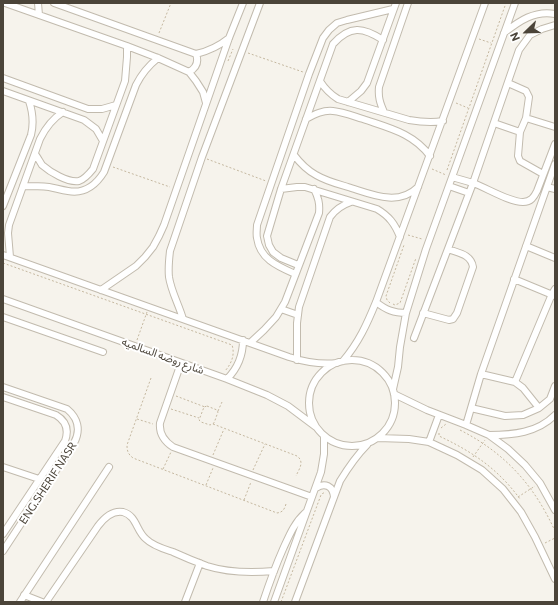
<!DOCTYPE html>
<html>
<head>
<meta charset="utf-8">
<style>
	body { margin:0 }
	#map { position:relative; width:558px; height:605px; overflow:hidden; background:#f6f3ec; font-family:Commissioner,sans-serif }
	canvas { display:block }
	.frame { position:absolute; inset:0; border:4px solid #4b4439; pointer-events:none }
	.north { position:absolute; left:506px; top:12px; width:40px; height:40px; -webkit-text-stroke:3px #fff; paint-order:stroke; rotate:247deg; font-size:11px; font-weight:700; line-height:16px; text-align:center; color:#4b4439 }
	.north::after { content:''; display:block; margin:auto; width:14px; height:18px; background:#4b4439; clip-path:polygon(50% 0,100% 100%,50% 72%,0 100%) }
</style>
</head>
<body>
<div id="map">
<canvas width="558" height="605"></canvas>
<div class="frame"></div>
<div class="north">N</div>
</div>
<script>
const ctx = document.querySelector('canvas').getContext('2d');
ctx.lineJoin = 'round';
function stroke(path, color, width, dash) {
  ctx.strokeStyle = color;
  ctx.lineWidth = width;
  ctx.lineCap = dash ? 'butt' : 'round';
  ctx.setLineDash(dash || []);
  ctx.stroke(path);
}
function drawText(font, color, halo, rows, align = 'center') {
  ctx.font = font + ' Commissioner,"Noto Sans Arabic",sans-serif';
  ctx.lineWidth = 4;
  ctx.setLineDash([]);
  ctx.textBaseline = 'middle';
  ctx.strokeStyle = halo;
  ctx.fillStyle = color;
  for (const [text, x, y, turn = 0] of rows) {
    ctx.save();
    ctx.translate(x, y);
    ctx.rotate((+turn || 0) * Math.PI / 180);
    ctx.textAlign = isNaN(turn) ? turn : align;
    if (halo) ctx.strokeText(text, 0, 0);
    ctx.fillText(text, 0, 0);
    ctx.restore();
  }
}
const path = new Path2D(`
	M159,33L171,3
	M479,39L491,43
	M248,53L303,72
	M228,61L233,49
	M456,103L468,108
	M207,159L266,181
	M113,167L170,187
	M432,169L446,175
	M447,170L506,3
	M408,235L422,239
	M3,263L232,345C235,354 232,363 225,371
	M390,303L387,300L386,296L404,245
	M393,304L395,305L400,303L416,258
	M137,340L147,312
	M151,378L127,445C127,451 128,454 133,458L277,513C283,512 284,510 286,504
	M176,396L205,407
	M207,406L217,410L218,412L214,423L210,425L201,422L199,420L204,407Z
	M171,409L199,418
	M218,411L222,402
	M137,419L153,424
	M213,424L297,456C305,462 299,469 296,476
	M441,428L446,424
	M460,430C505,453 534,485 555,531
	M439,433V436C473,452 498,469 520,499
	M213,455L224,429
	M473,457L485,440
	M163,469L171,452
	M253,470L265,444
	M206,485L213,468
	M518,497L535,486
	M244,500L251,482
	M545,543L555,538
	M281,602L321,495L323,493H326`);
const minor = new Path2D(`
	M5,3L127,46L158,58L189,72L196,81L203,92L206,103
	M38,3L39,15
	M54,3L196,54C209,51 218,47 229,38
	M504,33C519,21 535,10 555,14
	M189,72C196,68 199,62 196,54
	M3,78L88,109H102L116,105
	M320,81C325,89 330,94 338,99L409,120C421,122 431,123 443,121
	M508,83L526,91L529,97L526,118L520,132L518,156L520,161L543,174
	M3,91L84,120L96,129L103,141
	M348,102L361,91L367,83L396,3
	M384,112C380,103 378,97 379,87L408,3
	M526,118L555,127
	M306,119C315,114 323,110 333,111C343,112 353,116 363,119C389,128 413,133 430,156
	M494,123L520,132
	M35,154C38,158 40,162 42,165C50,172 68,183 79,181C85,179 89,174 93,169L125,81L127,57V46
	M294,155C300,163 307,170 316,175C326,181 338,184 348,187C371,194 398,207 418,187
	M452,177C459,179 466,181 473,183C487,188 509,202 523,202C531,202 534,197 537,191L555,144
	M23,186C32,186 40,186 49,187C55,188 61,190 68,191C84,194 96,185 104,172L136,85C142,73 148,66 158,58
	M449,186L469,193
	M547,187L555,189
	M281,189L297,187H305L377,209C389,216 395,224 400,237L399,239
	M3,206L31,135C34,123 33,113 29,101
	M526,246L555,258
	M3,255L289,357C305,362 321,365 337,363
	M10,257L8,233L9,225L40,139C46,127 52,119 63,112
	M298,265L281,258L273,252L269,245L267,236L281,189L333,44C350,25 363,27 383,40
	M295,274C277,266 260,259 257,238C256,234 257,229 257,225L309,74L323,38L329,30L337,23L347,20L393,9
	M514,279L555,296
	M101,290L136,266L145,257L153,247L159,236L164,225L229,38L243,3
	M3,299L227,379L267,395L288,406L316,427
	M376,302C386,310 394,313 406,313
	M281,309L298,315
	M423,313L449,320L453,319L457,313L473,267C471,254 458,253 448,249
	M3,317L103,352
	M183,319C179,305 171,291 169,277C168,268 169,260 170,251L202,157L260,3
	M414,338L473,183L519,50L530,35L542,29L555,25
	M250,343L264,330L276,317L285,302L319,213C320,203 318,197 314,189
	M297,360V323L299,307L330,217C336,209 342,205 351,202
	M309 403a43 43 0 1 1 86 0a43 43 0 1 1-86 0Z
	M343,361C359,342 367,324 376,302L485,3
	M181,363L160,423C159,433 164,441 173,447L312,497
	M481,374L515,382L523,388L539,408
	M227,379C238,368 243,356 243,340
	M515,382L552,294L555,289
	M3,387L67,409C78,418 81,430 74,443L3,551
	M393,389L398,367L400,347L406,313L426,249L515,3
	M394,394L427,410L466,425L489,435L508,449L525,465L540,483L555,510
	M3,397L56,415C66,421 69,430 65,441L3,534
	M471,408L505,416L523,415L539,408L550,399L555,386
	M466,425L481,374L555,164
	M489,435C513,435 537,433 555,415
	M378,438L409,439L429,442L457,455L482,470L503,489L521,512L535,537L555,579
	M429,442L439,415
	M3,467L39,479
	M316,488C325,482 333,486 334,497
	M24,595L42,602
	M20,602L109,467
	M46,602L98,526C104,518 112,510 123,512C137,516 136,531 146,539C153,546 164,549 173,552C184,557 196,562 207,566C229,573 251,573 274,571
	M185,602L200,563
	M263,602C269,584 275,567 283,549C289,536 294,523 305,513
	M274,602L321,472L324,454V437
	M295,602L340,481C348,468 356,456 367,445`);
const streetNames = [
	["شارع روضه السالميه",163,356,20],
	["ENG.SHERIF NASR",48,483,-57]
];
stroke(minor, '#c2bbae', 8);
stroke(path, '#c4b79f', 1, [2, 2]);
stroke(minor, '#fff', 6);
drawText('11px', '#4b4439', '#fff', streetNames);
</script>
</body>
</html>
